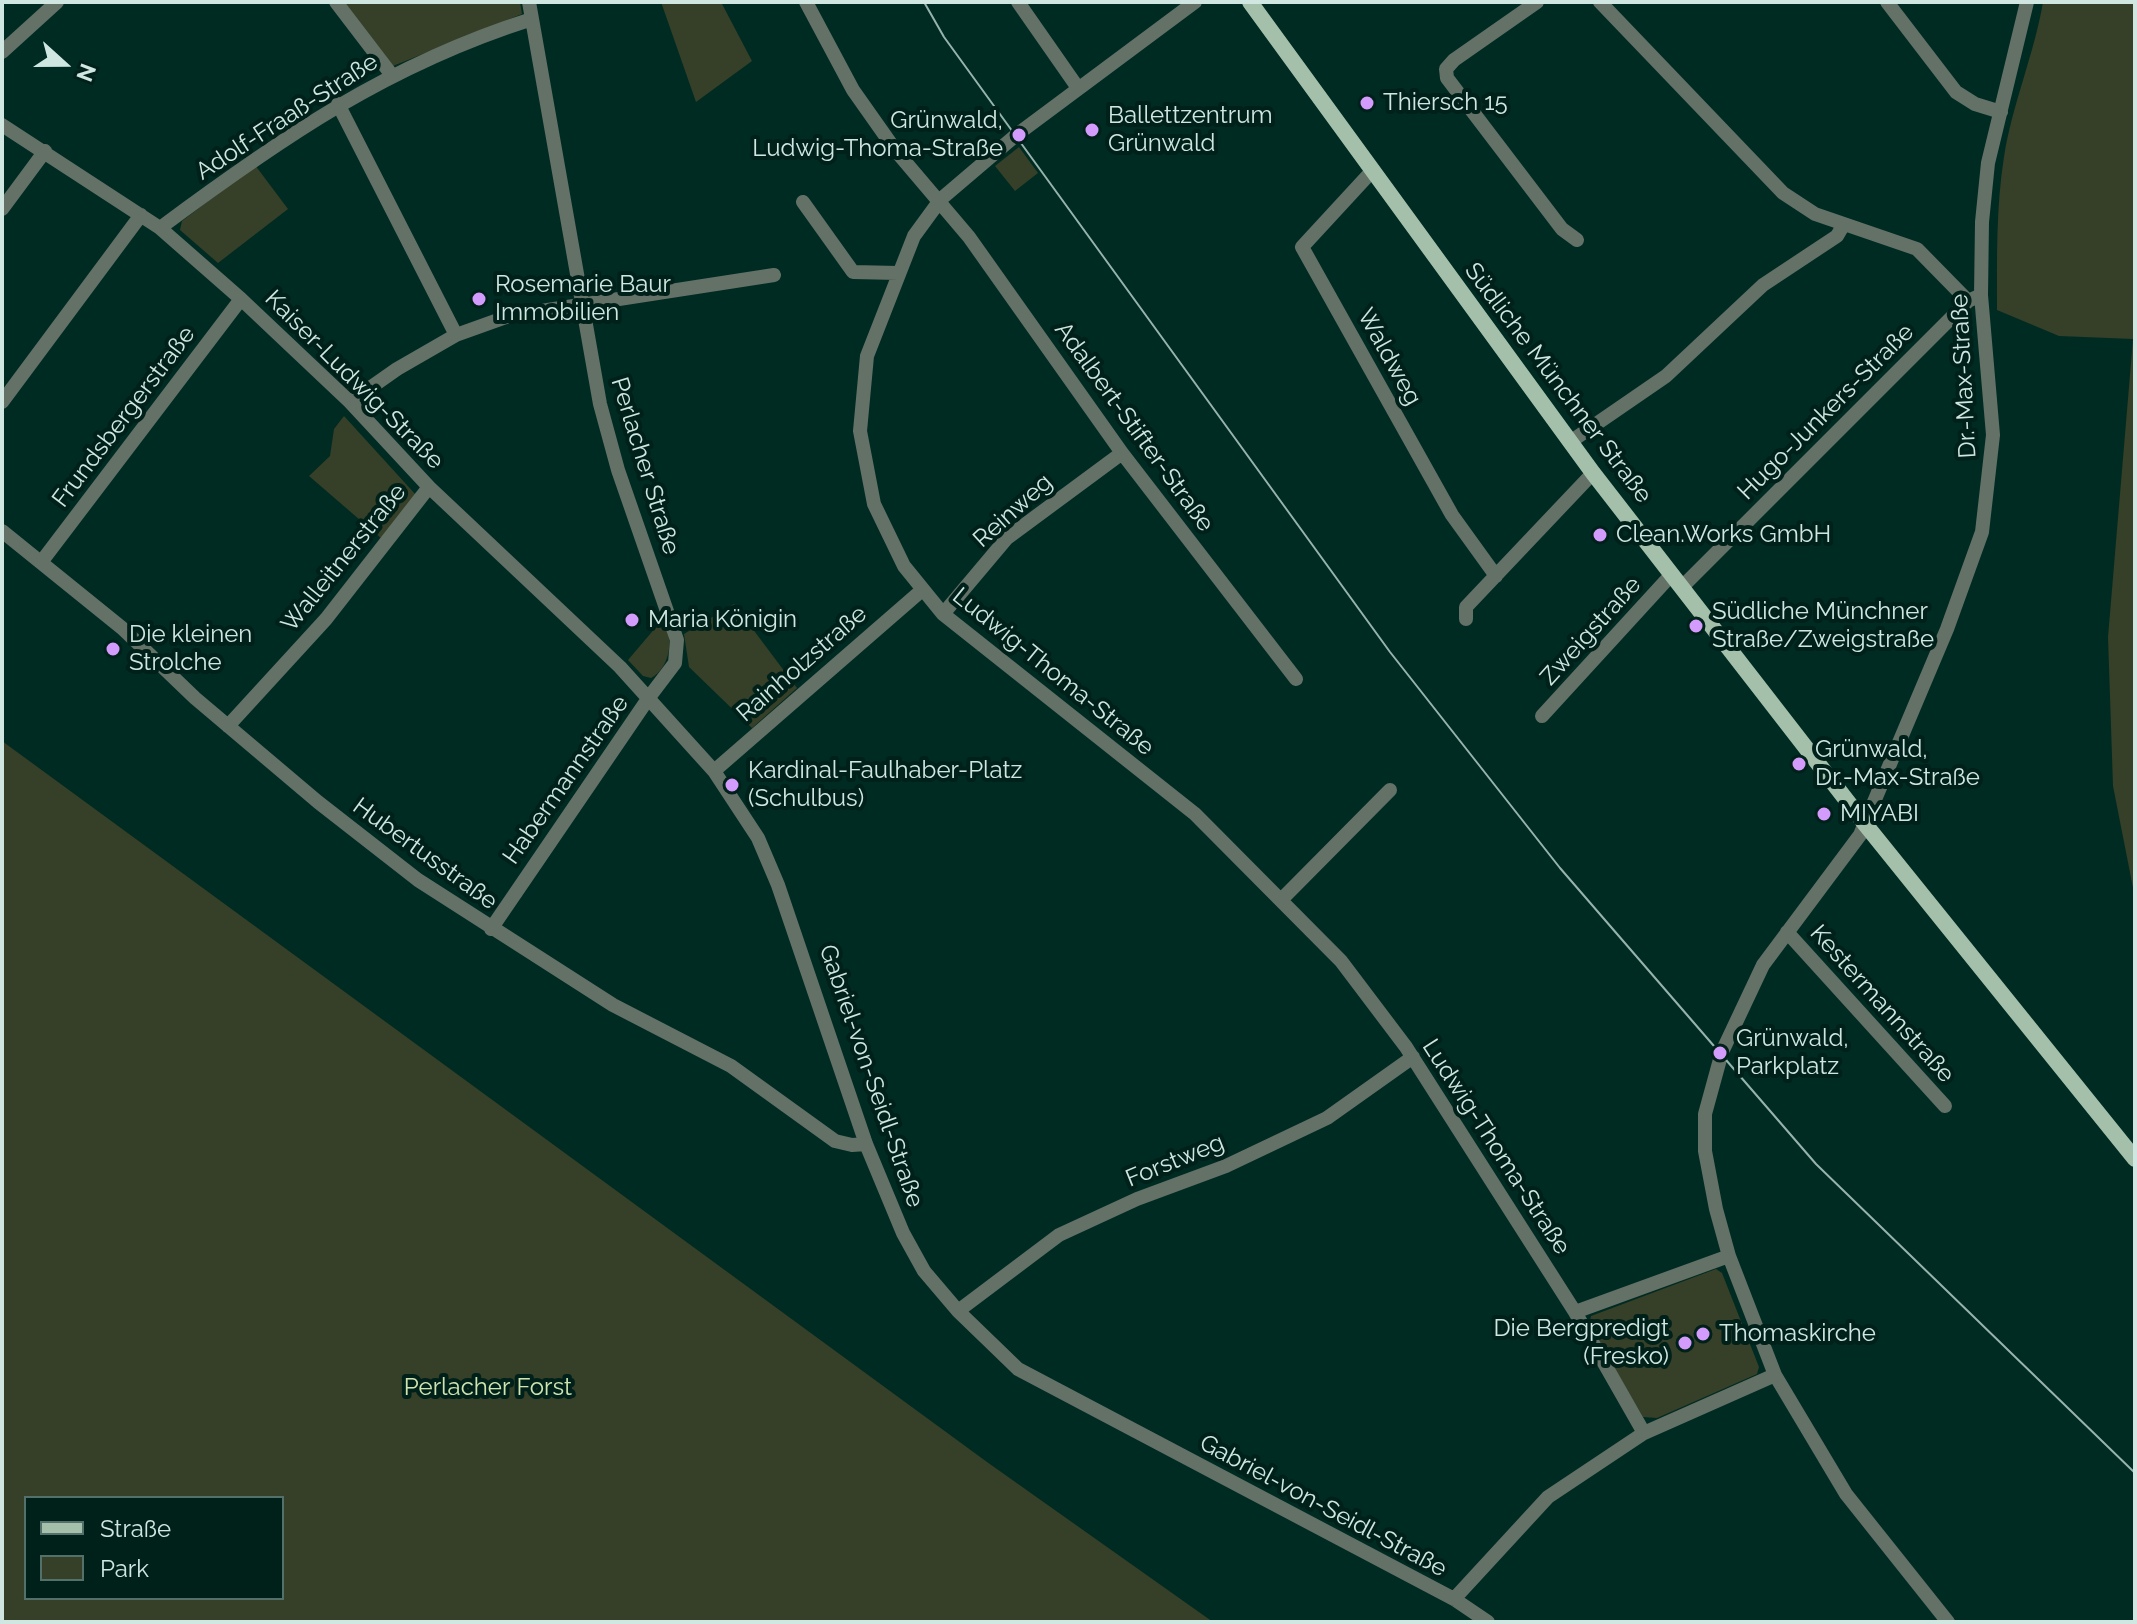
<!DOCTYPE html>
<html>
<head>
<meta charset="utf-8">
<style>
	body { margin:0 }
	#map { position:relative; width:2137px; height:1624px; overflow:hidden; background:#002b23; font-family:Raleway,sans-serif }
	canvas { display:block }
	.frame { position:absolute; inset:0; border:4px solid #d0e7e1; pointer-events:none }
	.legend { position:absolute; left:24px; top:1496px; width:260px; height:104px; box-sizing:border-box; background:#00201a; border:2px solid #53706a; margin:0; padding:10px 14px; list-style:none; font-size:24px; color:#d0e7e1 }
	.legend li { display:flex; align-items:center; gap:16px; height:40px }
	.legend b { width:40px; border:2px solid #53706a }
	.north { position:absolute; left:24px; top:24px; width:80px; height:80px; -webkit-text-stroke:6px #00201a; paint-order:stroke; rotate:111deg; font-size:22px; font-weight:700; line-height:32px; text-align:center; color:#d0e7e1 }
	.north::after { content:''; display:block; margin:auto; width:28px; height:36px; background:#d0e7e1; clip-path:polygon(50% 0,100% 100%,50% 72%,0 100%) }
</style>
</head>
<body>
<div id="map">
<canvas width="2137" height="1624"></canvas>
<div class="frame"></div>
<ul class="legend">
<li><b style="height:10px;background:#a5c0aa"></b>Straße</li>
<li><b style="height:22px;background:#363f27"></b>Park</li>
</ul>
<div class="north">N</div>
</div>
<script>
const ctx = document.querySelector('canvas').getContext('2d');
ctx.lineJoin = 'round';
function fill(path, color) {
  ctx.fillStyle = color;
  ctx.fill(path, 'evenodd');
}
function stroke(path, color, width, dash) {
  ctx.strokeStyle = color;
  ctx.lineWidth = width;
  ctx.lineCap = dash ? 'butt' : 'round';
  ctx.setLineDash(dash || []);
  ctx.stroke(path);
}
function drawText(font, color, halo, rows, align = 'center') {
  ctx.font = font + ' Raleway,sans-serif';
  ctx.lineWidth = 8;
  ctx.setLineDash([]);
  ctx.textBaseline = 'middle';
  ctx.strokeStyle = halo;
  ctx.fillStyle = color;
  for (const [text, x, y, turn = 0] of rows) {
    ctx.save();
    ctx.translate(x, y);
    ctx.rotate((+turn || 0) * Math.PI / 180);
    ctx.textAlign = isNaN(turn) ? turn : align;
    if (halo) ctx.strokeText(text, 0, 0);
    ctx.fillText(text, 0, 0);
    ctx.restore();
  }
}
const green = new Path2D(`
	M344,2H520L522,14L393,66Z
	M661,2H721L752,61L696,102Z
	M2043,2H2135V898L2113,786L2108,637L2133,339L2059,336L1997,310C1997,259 1996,207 2004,157C2012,105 2034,55 2043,2Z
	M1019,147L1038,173L1015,191L995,166Z
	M255,165L288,209L218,263L180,230L182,221Z
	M344,416L416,495L382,539L309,476L330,456L334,429Z
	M734,604L797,688L752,728L689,667L684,634Z
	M662,620L667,621C673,640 670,668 651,678L643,676L628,660Z
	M2,741L987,1462L1213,1622H2ZM26,1498H282V1598H26Z
	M1716,1269L1722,1273L1759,1367L1757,1374L1657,1418L1643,1417L1589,1325L1591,1316Z`);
const minor = new Path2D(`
	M336,2L391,74
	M806,2L853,90L896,151L969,237L1122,453L1296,679
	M1018,2L1078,88
	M1195,2L1015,136L941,199L914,236L867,356L860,431L874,504L904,566L943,614L1195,814L1341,961L1406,1047L1575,1312
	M1537,2L1454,60L1446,69L1447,78L1562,229L1577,240
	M1600,2L1783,193L1815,214L1917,249L1968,301L1981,295
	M1887,2L1956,92L1975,104L2001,112
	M2,52L57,2
	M338,104L456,335
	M2,125L160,228L241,299L350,402L429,487L620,667L714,771L758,838L778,885L866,1144L903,1233L924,1271L958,1311L1018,1369L1454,1599L1488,1622
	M1373,170L1302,247L1452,515L1496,576
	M803,202L853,272L898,273
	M2,209L45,151
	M160,228C281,138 387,65 532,19
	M2,402L141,215
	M350,402L397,369L456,335L509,316L774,275
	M1570,442L1666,376L1763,285L1837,236L1844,224
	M2,531L122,628L195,698L318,802L418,880L613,1005L731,1066L835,1141L852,1145L866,1144
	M42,561L241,299
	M1682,587L1968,301
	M943,614L1007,538L1122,453
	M1466,619V607L1593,473
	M1542,716L1672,574
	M228,726L326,619L429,487
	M714,771L921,591
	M1282,899L1390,790
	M491,929L650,696L675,663L677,640L618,470L600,404L529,2
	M1787,932L1945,1106
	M1729,1256L1575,1312L1644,1433L1775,1375
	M958,1311L1059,1235L1137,1199L1226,1166L1327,1118L1413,1057
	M1454,1599L1548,1497L1644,1433
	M1948,1622L1846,1494L1775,1375L1729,1256L1716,1209L1705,1151V1114L1722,1052L1763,965L1860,835L1947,629L1982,532L1993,435L1981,295L1982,222L1988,163L2027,2`);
const major = new Path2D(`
	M1250,2L1593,473L1865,824L2135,1159`);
const tram = new Path2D(`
	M924,2L944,37L1390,652L1560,868L1816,1164L2135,1473`);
const markers = [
	[1367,103,8,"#d39cfc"],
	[1092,130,8,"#d39cfc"],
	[1019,135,8,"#d39cfc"],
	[479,299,8,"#d39cfc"],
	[1600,535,8,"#d39cfc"],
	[632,620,8,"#d39cfc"],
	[1696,626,8,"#d39cfc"],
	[113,649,8,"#d39cfc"],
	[1799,764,8,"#d39cfc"],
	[732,785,8,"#d39cfc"],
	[1824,814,8,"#d39cfc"],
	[1720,1053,8,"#d39cfc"],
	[1703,1334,8,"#d39cfc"],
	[1685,1343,8,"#d39cfc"]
];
const poiNames = [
	["Thiersch 15",1383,103],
	["Ballettzentrum",1108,116],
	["Grünwald",1108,144],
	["Grünwald,",1003,121,"right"],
	["Ludwig-Thoma-Straße",1003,149,"right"],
	["Rosemarie Baur",495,285],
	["Immobilien",495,313],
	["Clean.Works GmbH",1616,535],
	["Südliche Münchner",1712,612],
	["Straße/Zweigstraße",1712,640],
	["Maria Königin",648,620],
	["Die kleinen",129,635],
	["Strolche",129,663],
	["Grünwald,",1815,750],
	["Dr.-Max-Straße",1815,778],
	["Kardinal-Faulhaber-Platz",748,771],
	["(Schulbus)",748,799],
	["MIYABI",1840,814],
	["Grünwald,",1736,1039],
	["Parkplatz",1736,1067],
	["Die Bergpredigt",1669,1329,"right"],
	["(Fresko)",1669,1357,"right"],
	["Thomaskirche",1719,1334]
];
const streetNames = [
	["Adolf-Fraaß-Straße",287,117,-33],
	["Waldweg",1389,357,61],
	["Dr.-Max-Straße",1964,376,-93],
	["Kaiser-Ludwig-Straße",354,380,45],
	["Südliche Münchner Straße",1558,383,53],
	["Hugo-Junkers-Straße",1826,412,-45],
	["Frundsbergerstraße",124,417,-53],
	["Adalbert-Stifter-Straße",1134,427,54],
	["Perlacher Straße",645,466,73],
	["Reinweg",1013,511,-42],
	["Walleitnerstraße",344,558,-51],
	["Zweigstraße",1591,631,-48],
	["Rainholzstraße",802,664,-41],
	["Ludwig-Thoma-Straße",1053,672,39],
	["Habermannstraße",566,780,-55],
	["Hubertusstraße",425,854,36],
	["Kestermannstraße",1882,1004,48],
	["Gabriel-von-Seidl-Straße",871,1076,71],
	["Ludwig-Thoma-Straße",1496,1147,57],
	["Forstweg",1175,1161,-22],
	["Gabriel-von-Seidl-Straße",1323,1506,28]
];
const parkNames = [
	["Perlacher Forst",488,1388]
];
fill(green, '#363f27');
stroke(minor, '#647167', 14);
stroke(major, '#a5c0aa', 16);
stroke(tram, '#96b3ac', 2);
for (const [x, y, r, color] of markers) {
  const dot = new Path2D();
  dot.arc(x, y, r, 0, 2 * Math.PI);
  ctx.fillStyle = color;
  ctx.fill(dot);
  stroke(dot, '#00201a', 3);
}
drawText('24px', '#d0e7e1', '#00201a', poiNames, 'left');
drawText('24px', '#d0e7e1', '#00201a', streetNames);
drawText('24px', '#d0e4b0', '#00201a', parkNames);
</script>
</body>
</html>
